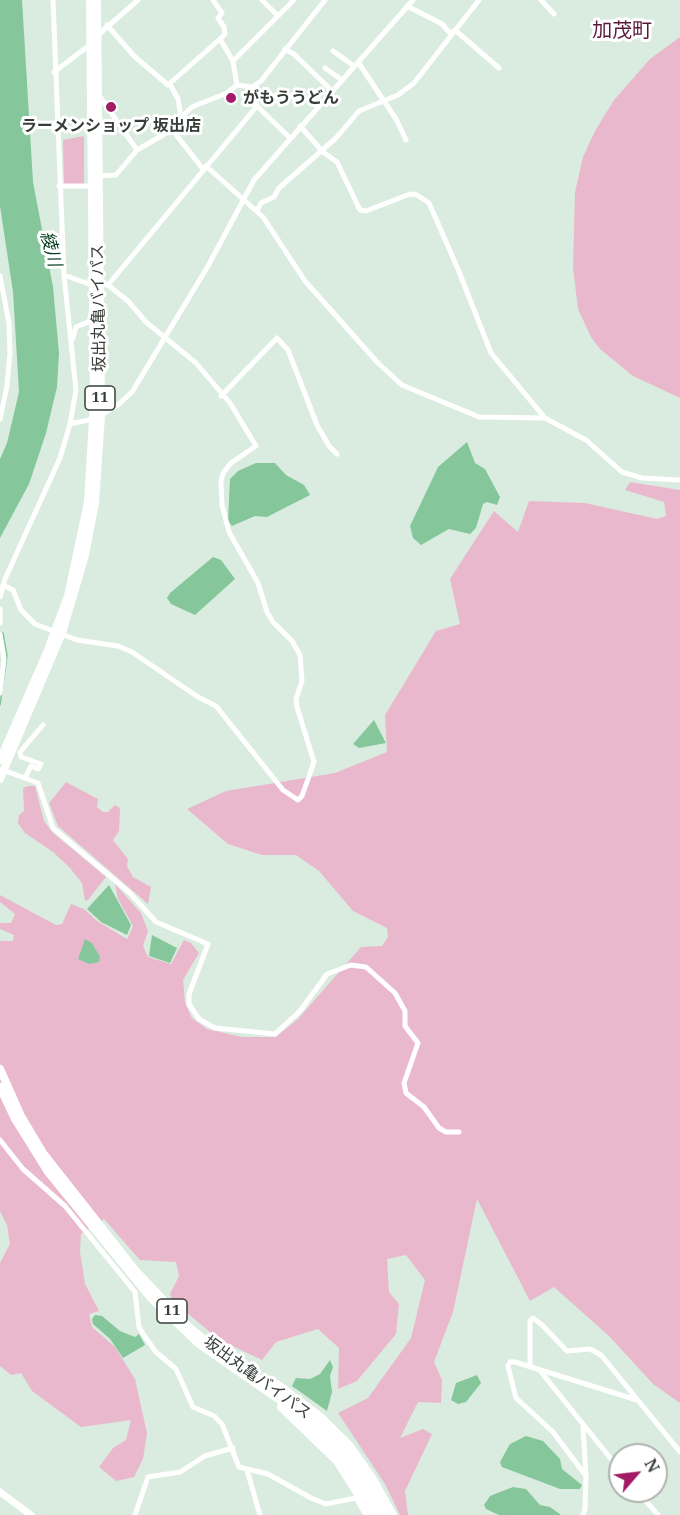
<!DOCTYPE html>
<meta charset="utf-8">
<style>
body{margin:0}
#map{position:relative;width:680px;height:1515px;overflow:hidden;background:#daecdf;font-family:"Noto Serif",serif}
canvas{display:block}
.north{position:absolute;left:608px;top:1443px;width:60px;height:60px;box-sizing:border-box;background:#fff;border:2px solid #afb2b0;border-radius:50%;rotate:62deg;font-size:16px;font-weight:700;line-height:24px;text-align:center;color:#373e39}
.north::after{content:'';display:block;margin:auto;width:21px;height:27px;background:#a21b67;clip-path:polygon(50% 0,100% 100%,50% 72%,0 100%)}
</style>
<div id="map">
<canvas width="680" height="1515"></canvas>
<div class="north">N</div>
</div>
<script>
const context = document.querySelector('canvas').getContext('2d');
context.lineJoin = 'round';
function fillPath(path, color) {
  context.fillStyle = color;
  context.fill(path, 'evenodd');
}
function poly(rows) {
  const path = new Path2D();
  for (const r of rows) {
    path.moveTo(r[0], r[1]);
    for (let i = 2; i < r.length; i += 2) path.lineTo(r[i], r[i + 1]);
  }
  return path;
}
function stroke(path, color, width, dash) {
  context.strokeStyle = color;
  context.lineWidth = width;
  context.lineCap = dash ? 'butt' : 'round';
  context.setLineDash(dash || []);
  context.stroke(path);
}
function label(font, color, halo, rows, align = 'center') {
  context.font = font + ' "Noto Serif","Noto Sans JP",serif';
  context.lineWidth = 6;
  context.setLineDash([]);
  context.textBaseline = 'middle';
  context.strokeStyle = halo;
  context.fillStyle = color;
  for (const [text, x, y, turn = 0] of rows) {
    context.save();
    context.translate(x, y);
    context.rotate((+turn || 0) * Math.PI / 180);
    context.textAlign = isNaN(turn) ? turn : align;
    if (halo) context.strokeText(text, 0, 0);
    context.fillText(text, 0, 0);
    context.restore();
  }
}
fillPath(poly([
 [680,37,680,398,633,376,600,349,591,337,578,309,573,268,575,192,583,157,595,131,614,100,650,59],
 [84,136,84,184,64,184,63,140],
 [630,482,680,490,680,1403,653,1384,610,1337,554,1287,530,1301,477,1199,453,1312,434,1362,442,1380,441,1403,418,1402,400,1438,423,1429,432,1434,405,1491,408,1515,400,1515,385,1484,338,1413,368,1398,411,1338,425,1280,406,1255,387,1259,389,1292,399,1304,396,1334,357,1381,338,1389,339,1348,318,1329,276,1342,262,1360,218,1339,173,1301,170,1294,179,1276,176,1262,140,1260,104,1219,81,1234,80,1252,85,1284,99,1311,89,1314,92,1327,115,1347,135,1379,147,1433,143,1459,134,1477,116,1481,99,1467,113,1448,126,1440,131,1420,81,1427,32,1391,21,1373,11,1375,0,1366,0,1263,10,1244,7,1225,0,1211,0,941,13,941,14,935,0,929,0,923,11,923,15,914,0,902,0,895,56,925,62,924,71,904,84,909,97,921,127,939,133,926,118,899,115,884,141,913,148,931,143,946,148,957,171,964,184,940,191,943,199,953,183,980,185,1003,192,1018,207,1029,242,1037,276,1037,298,1019,361,947,382,946,388,937,387,928,353,911,319,871,296,855,262,855,228,844,187,809,226,791,335,773,387,752,385,715,436,631,460,624,450,579,494,511,518,532,529,501,585,503,657,519,666,516,664,502,625,490],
 [66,782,98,799,97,807,103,812,108,812,115,805,120,808,119,831,113,840,128,859,127,866,133,877,151,887,148,904,58,826,49,803],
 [29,786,35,786,44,821,53,833,106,877,88,900,85,901,82,883,69,867,53,852,25,833,18,823,19,815,24,811,23,788]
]), '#eab8cc');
fillPath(poly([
 [0,0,22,0,33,182,53,287,59,353,57,387,46,433,29,484,0,538,0,459,7,443,19,392,13,292,0,206],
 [467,442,475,463,485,469,500,497,497,505,487,502,483,504,476,528,470,534,449,529,421,545,413,538,410,526,438,467],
 [256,463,275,463,286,475,304,485,310,495,267,517,255,516,232,526,228,521,230,479,238,471],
 [213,557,221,560,235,579,195,615,171,604,167,598,170,593],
 [374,720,386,743,359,748,353,744],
 [109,885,131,925,127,935,101,922,87,909],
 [152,935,177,948,170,963,149,956],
 [85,939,92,943,100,957,99,962,89,964,78,959],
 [95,1315,102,1316,120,1331,135,1337,139,1334,145,1345,123,1358,110,1339,93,1324,92,1319],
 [330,1360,333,1367,330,1376,332,1392,327,1411,292,1386,296,1378,310,1379,320,1374],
 [477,1375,481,1383,466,1402,458,1404,451,1400,456,1383],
 [526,1436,543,1441,560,1459,562,1469,582,1485,580,1489,560,1489,502,1467,500,1462,510,1444],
 [513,1487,526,1489,540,1505,550,1507,561,1515,499,1515,486,1509,484,1505,490,1496]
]), '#85c79b');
stroke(poly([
 [0,705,7,656,3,633]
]), '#85c79b', 1.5);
stroke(poly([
 [213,0,222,13,218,18,224,27,225,34,220,39,233,61,237,85],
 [262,0,278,16],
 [541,0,554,14],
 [407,6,442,24,449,32,453,32],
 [107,25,134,56,168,85,220,39],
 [455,30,499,68],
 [99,34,138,0],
 [285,49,294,54,332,91],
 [333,51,354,66],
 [233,61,294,0],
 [358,62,396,119,406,140],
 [325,68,342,80],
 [54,72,91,44],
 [170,84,178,99,181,117],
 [237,85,252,87,261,81,325,0],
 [249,87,257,106,290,138],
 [101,98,137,150],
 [300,126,323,152,337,162,360,210,366,211,410,194,417,195,429,203,458,269,491,353,545,418],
 [170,127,203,169],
 [206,166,263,217,305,281,378,363,402,385,479,417,545,418,586,440,622,472,642,478,680,480],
 [97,176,116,175,137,150,163,135,192,107,227,93,237,85],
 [59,186,92,186],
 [257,211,261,203,274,197,279,188,336,138,359,111,398,95,414,83,479,0],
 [0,276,9,323,10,353,7,386,0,419],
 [108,285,257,106],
 [73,338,76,327,93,320],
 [221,396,277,338,288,350,317,425,329,446,337,454],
 [70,424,94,419,119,404,132,392,208,266,254,180,413,0],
 [3,585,13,590,21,610,35,624,77,640,118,646,132,652,198,697,216,706,283,790,298,800,302,796,314,762,297,707,296,699,302,681,300,655,292,641,273,622,267,612,258,583,229,532,222,505,221,481,223,473,231,463,256,446,230,403,196,363,146,322,128,301,108,285,89,284,64,275],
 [0,597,5,579,60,458,70,424,76,390,64,275,53,0],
 [0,609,0,623],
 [0,635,4,659,0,693],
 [3,770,38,783,53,828,130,893,156,922,208,944,189,994,189,1004,199,1019,215,1028,275,1034,300,1011,327,974,351,965,366,967,395,993,405,1011,405,1026,418,1043,404,1083,406,1093,424,1107,439,1128,446,1132,459,1132],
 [25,778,31,766,38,769,41,764,21,757,20,752,43,725],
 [0,1140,23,1169,65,1206,135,1292,139,1327,143,1334,156,1352,176,1369,193,1407,214,1416,222,1424,239,1467,268,1474,311,1498,326,1504,356,1498,366,1515],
 [530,1367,530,1321,533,1318,542,1325,567,1351,590,1349,601,1355,680,1452],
 [541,1372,620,1470],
 [247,1470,260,1515],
 [586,1476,553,1432,516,1398,508,1366,510,1362,515,1362,637,1400],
 [637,1491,658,1515],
 [135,1515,148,1477,180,1472,205,1456,233,1448],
 [583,1515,585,1509,586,1476,583,1427]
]), '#fff', 5);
stroke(poly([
 [0,1492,31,1515]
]), '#fff', 7);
stroke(poly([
 [0,760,48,650,68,596,88,502,94,403,90,0],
 [0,779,62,633,85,555,95,503,101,415,97,0],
 [0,1069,21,1116,43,1153,135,1270,190,1328,226,1357,284,1395,327,1431,361,1471,385,1515],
 [0,1087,15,1119,48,1172,150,1297,199,1344,281,1401,325,1438,356,1476,378,1515],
 [277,1384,322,1418,350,1446,373,1479,393,1515],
 [281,1407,337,1461,371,1515]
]), '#fff', 8);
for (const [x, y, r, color] of [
 [231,98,6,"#a21b67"],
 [111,107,6,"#a21b67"]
]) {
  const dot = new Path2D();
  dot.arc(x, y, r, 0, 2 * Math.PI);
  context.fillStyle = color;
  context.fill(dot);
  stroke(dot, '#fff', 2);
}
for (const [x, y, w] of [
 [100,398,30],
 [172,1311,30]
]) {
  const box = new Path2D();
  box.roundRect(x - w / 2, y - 12, w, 24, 4.5);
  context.fillStyle = '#fff';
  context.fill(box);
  stroke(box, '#373e39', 1.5);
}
label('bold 15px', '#373e39', null, [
 ["11",100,398],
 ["11",172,1311]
]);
label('bold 16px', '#373e39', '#fff', [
 ["がもううどん",243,98],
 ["ラーメンショップ 坂出店",111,126,"center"]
], 'left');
label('16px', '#373e39', '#fff', [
 ["坂出丸亀バイパス",99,308,-91],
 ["坂出丸亀バイパス",257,1378,36]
]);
label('italic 18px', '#093f22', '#fff', [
 ["綾川",50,249,75]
]);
label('20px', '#591a3a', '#fff', [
 ["加茂町",622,31]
]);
</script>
